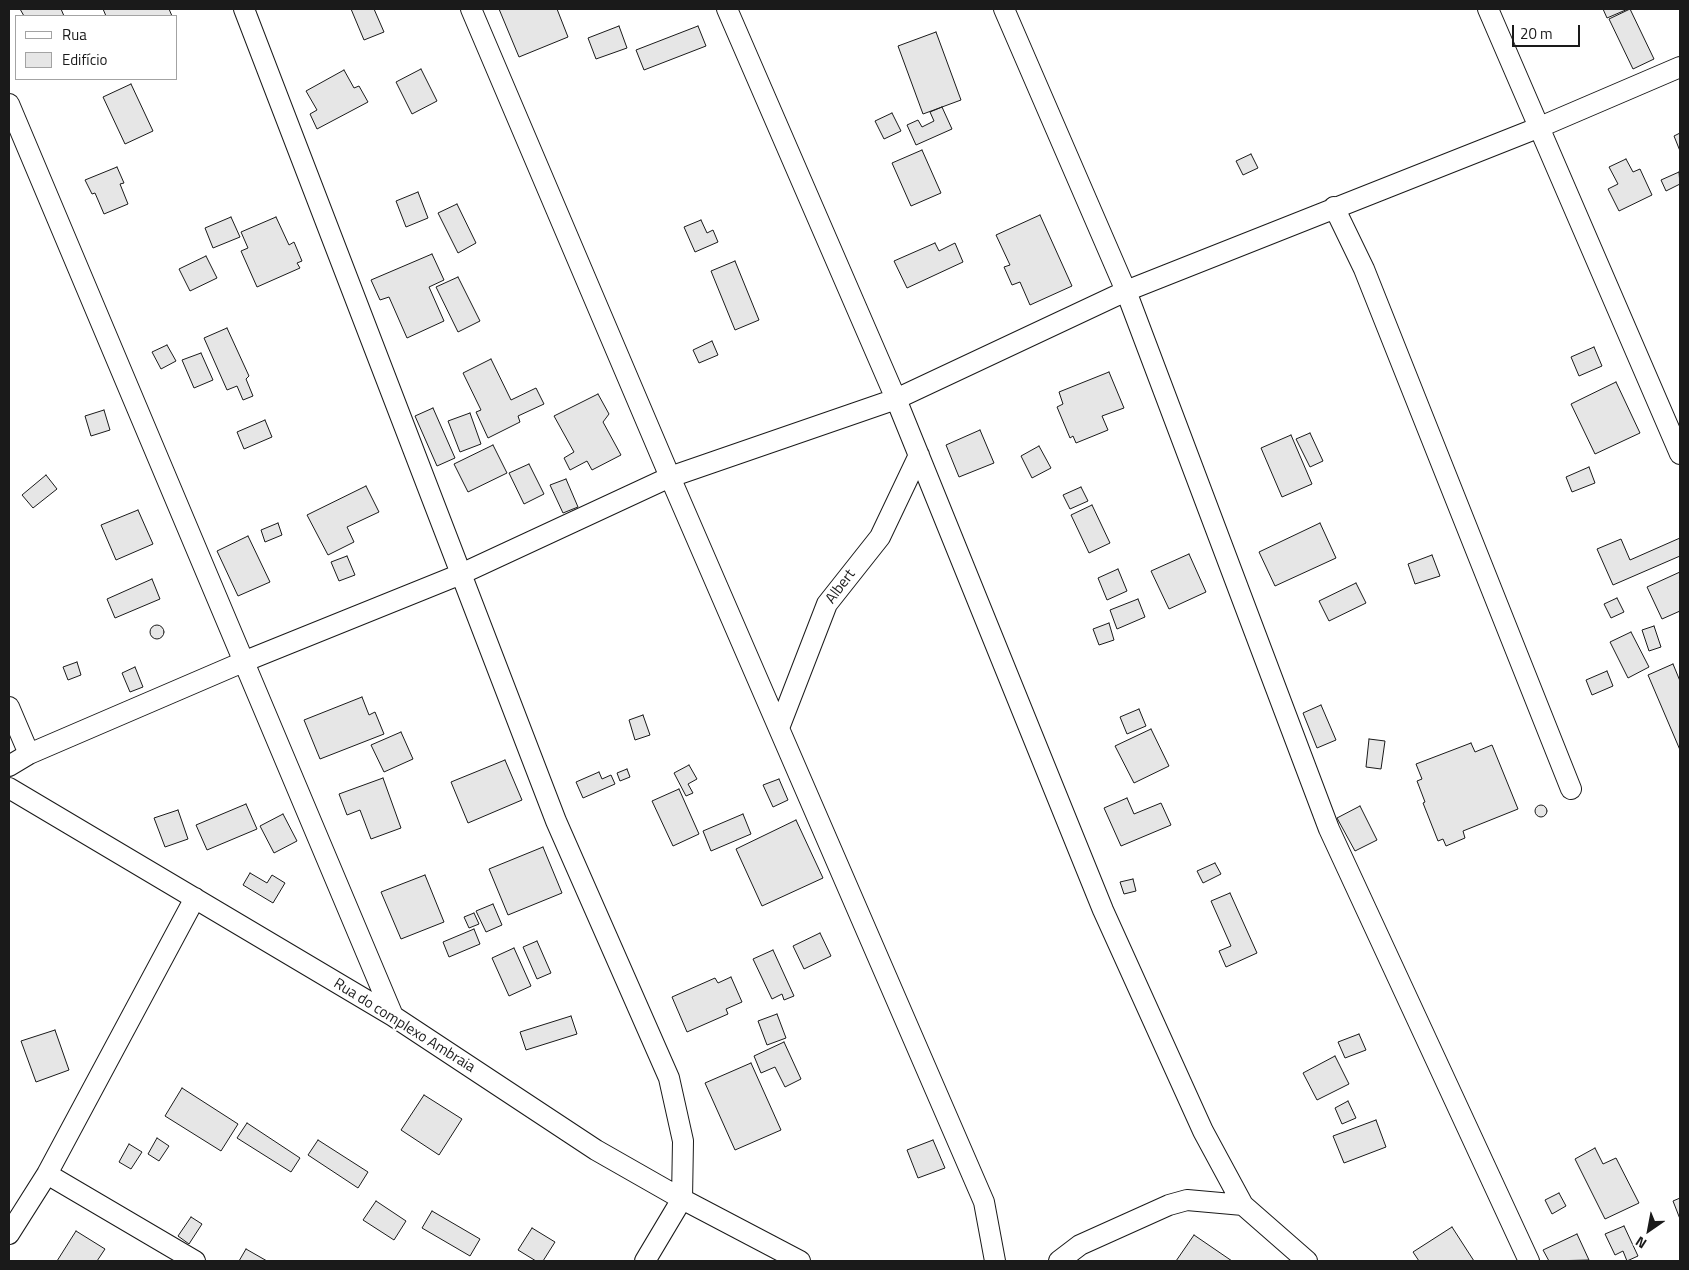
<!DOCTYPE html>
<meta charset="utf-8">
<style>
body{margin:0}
#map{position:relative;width:1689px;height:1270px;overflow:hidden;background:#fff;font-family:"Titillium Web",sans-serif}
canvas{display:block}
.frame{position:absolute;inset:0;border:10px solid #1a1a1a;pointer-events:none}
.legend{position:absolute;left:15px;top:15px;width:162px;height:65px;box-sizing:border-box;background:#fff;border:1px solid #a3a3a3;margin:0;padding:6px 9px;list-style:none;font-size:15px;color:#1a1a1a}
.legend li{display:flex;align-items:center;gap:10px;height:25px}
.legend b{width:25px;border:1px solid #a3a3a3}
.north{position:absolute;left:1624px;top:1205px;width:50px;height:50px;-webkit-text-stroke:4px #fff;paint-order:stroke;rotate:213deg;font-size:14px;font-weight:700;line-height:20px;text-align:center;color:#1a1a1a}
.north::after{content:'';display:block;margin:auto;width:18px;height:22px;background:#1a1a1a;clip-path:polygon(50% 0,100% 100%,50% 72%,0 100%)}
.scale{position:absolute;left:1512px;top:25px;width:68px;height:22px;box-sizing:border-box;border:2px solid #1a1a1a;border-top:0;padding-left:6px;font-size:15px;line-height:18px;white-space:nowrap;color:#1a1a1a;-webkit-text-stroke:4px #fff;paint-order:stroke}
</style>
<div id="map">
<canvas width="1689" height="1270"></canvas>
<div class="frame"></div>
<ul class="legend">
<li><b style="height:6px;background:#fff"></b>Rua</li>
<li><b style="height:14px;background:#e6e6e6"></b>Edifício</li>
</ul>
<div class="north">N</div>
<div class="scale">20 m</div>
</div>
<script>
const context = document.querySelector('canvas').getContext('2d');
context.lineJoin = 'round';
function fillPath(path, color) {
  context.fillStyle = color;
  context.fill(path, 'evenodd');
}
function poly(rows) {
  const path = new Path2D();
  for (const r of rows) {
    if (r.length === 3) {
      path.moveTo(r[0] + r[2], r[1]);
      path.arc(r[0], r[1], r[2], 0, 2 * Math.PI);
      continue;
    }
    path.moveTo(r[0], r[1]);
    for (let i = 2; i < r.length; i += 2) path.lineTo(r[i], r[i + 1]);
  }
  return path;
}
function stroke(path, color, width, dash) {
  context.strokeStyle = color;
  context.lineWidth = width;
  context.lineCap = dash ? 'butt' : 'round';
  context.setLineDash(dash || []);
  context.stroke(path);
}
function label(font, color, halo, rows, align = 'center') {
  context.font = font + ' "Titillium Web",sans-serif';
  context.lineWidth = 4;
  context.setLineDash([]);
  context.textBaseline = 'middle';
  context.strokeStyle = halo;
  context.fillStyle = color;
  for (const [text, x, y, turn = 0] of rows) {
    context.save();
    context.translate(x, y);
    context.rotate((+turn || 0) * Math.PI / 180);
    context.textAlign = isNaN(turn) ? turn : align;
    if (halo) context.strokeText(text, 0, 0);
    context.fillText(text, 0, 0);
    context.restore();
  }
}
const building = poly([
 [20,9,61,9,64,16,24,16,20,9],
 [103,9,169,9,172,16,106,16,103,9],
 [351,9,374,9,384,32,364,40,351,9],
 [499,9,557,9,568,37,519,57,499,9],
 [1603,9,1628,9,1607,18,1603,9],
 [1630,9,1654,59,1633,69,1609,19,1630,9],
 [619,26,627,48,596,59,588,38,619,26],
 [698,26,706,46,644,70,636,50,698,26],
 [936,32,961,100,923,114,898,46,936,32],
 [421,69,437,101,412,114,396,82,421,69],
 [344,70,354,88,359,86,368,102,317,129,310,114,317,110,306,91,344,70],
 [131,84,153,131,125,144,103,97,131,84],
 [942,107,952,129,916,145,907,125,918,120,922,127,934,121,930,112,942,107],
 [892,113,901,131,884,139,875,121,892,113],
 [1680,133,1680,151,1674,136,1680,133],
 [922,150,941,193,911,206,892,163,922,150],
 [1251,154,1258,168,1243,175,1236,161,1251,154],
 [1626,159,1633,172,1640,169,1652,195,1619,211,1608,189,1618,184,1609,167,1626,159],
 [117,167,124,183,120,184,128,204,104,214,95,193,92,194,85,180,117,167],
 [1679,172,1680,184,1666,191,1661,180,1679,172],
 [418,192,428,218,406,227,396,201,418,192],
 [457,204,476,243,458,253,438,213,457,204],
 [1040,215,1072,286,1030,305,1020,282,1012,285,1004,267,1010,265,996,235,1040,215],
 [231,217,240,237,213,248,205,228,231,217],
 [276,217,289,245,294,242,302,261,297,263,300,268,257,287,241,251,248,248,241,232,276,217],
 [701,220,707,233,713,230,718,242,695,252,684,227,701,220],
 [935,243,939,251,955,243,963,262,907,288,894,261,935,243],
 [432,254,444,280,429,287,444,321,407,338,389,297,380,300,371,280,432,254],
 [206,256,217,278,190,291,179,269,206,256],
 [735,261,759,320,735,330,711,271,735,261],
 [458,277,480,321,458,332,436,287,458,277],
 [227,328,249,376,246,379,253,396,243,400,237,386,227,390,204,338,227,328],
 [712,341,718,355,699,363,693,350,712,341],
 [167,345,176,361,161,369,152,352,167,345],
 [1594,347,1602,366,1579,376,1571,357,1594,347],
 [201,353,213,380,194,388,182,360,201,353],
 [491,359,511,400,536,388,544,404,518,416,520,422,488,438,476,412,481,410,463,373,491,359],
 [1109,372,1124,408,1102,416,1108,430,1076,443,1073,436,1070,438,1057,407,1063,404,1059,392,1109,372],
 [1616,382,1640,433,1595,454,1571,404,1616,382],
 [598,394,609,414,603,422,621,455,592,470,587,461,570,470,564,458,574,452,554,416,598,394],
 [433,408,455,458,437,466,415,416,433,408],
 [104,410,110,430,91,436,85,416,104,410],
 [470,413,481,444,460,452,448,421,470,413],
 [265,420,272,437,244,449,237,432,265,420],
 [980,430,994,463,959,477,946,445,980,430],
 [1310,433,1323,461,1310,467,1296,439,1310,433],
 [1291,435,1312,484,1282,497,1261,448,1291,435],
 [493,445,507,473,468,492,454,464,493,445],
 [1039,446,1051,468,1032,478,1021,456,1039,446],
 [529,464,544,494,524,504,509,473,529,464],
 [1589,467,1595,483,1572,492,1566,477,1589,467],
 [46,475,57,489,33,508,22,495,46,475],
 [566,479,578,507,563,513,550,485,566,479],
 [366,486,379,512,347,527,354,542,328,555,307,515,366,486],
 [1081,487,1088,501,1070,509,1063,495,1081,487],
 [1092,505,1110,543,1089,553,1071,515,1092,505],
 [138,510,153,544,116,560,101,525,138,510],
 [278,523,282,535,265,542,261,530,278,523],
 [1320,523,1336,558,1275,586,1259,552,1320,523],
 [248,536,270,582,238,596,217,551,248,536],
 [1680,538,1680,556,1613,585,1597,549,1621,539,1630,560,1680,538],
 [1189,554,1206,592,1169,609,1151,571,1189,554],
 [1432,555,1440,576,1415,584,1408,564,1432,555],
 [347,556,355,575,339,581,331,562,347,556],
 [1118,569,1127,591,1107,600,1098,578,1118,569],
 [1680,572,1680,611,1662,619,1647,587,1680,572],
 [152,579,160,599,115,618,107,599,152,579],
 [1356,583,1366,603,1329,621,1319,601,1356,583],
 [1617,598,1624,612,1611,618,1604,604,1617,598],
 [1138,599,1145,617,1117,629,1110,610,1138,599],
 [1109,623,1114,640,1099,645,1093,629,1109,623],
 [157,632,7],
 [1654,626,1661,647,1649,651,1642,630,1654,626],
 [1631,632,1649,667,1628,678,1610,642,1631,632],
 [77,662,81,675,68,680,63,667,77,662],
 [1673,664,1680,681,1680,750,1648,675,1673,664],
 [135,667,143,687,130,692,122,673,135,667],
 [1607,671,1613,686,1592,695,1586,680,1607,671],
 [362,697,369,715,375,712,384,734,320,759,304,720,362,697],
 [1321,705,1336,740,1317,748,1303,713,1321,705],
 [1139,709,1146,726,1127,734,1120,717,1139,709],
 [643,715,650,735,635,740,629,720,643,715],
 [1151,729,1169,766,1134,783,1115,746,1151,729],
 [401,732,413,759,384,772,371,745,401,732],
 [1369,739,1385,741,1381,769,1366,767,1369,739],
 [1471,743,1475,752,1492,745,1518,809,1463,831,1465,838,1446,846,1443,839,1438,841,1423,803,1425,802,1417,781,1422,779,1416,764,1471,743],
 [505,760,522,800,468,823,451,782,505,760],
 [689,765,697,779,688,784,693,793,686,796,674,773,689,765],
 [627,769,630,777,620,781,617,773,627,769],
 [599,772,602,779,611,775,615,784,583,798,576,782,599,772],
 [383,778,401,828,371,839,360,810,347,815,339,794,383,778],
 [779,779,788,800,773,807,763,785,779,779],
 [679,789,699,834,673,846,652,801,679,789],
 [1127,798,1134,814,1161,803,1171,825,1121,846,1104,808,1127,798],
 [246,804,257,829,207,850,196,825,246,804],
 [1541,811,6],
 [1360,806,1377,840,1355,851,1337,818,1360,806],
 [178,810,188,839,165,847,154,818,178,810],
 [283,814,297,841,274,853,260,826,283,814],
 [743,814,751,834,711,851,703,831,743,814],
 [796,820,823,878,762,906,736,849,796,820],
 [543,847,562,893,508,915,489,869,543,847],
 [1215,863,1221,874,1203,883,1197,871,1215,863],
 [250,873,267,883,272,875,285,883,273,903,243,885,250,873],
 [425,875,444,922,401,939,381,892,425,875],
 [1133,879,1136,891,1124,894,1120,882,1133,879],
 [1230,893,1257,953,1226,967,1219,951,1231,946,1211,901,1230,893],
 [493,904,502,925,486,932,476,911,493,904],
 [474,913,479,924,469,928,464,917,474,913],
 [474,929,480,944,449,957,443,942,474,929],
 [820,933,831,956,804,969,793,946,820,933],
 [537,941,551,973,537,979,523,947,537,941],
 [514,948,531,986,509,996,492,958,514,948],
 [773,950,794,996,784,1000,782,994,772,999,753,959,773,950],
 [731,977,742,1002,726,1009,728,1014,687,1032,672,997,715,978,718,983,731,977],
 [777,1014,786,1038,767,1045,758,1021,777,1014],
 [571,1016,577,1034,526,1050,520,1032,571,1016],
 [55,1030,69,1070,36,1082,21,1041,55,1030],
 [1359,1034,1366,1050,1345,1058,1338,1042,1359,1034],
 [784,1042,801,1079,785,1087,775,1067,761,1073,754,1056,784,1042],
 [1335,1056,1349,1084,1317,1100,1303,1073,1335,1056],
 [751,1063,781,1130,735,1150,705,1083,751,1063],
 [182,1088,238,1124,221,1151,165,1116,182,1088],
 [424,1095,462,1119,439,1155,401,1130,424,1095],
 [1348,1101,1356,1118,1342,1124,1335,1108,1348,1101],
 [1376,1120,1386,1147,1344,1163,1333,1136,1376,1120],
 [247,1123,300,1158,291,1172,237,1138,247,1123],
 [157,1138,169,1146,159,1161,148,1154,157,1138],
 [318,1140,368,1172,358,1188,308,1155,318,1140],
 [933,1140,945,1168,918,1178,907,1150,933,1140],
 [129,1144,142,1152,131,1169,119,1162,129,1144],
 [1595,1148,1603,1164,1616,1158,1639,1203,1605,1219,1575,1159,1595,1148],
 [1559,1193,1566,1206,1552,1214,1545,1200,1559,1193],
 [1680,1198,1680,1219,1673,1201,1680,1198],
 [376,1201,406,1221,394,1240,363,1220,376,1201],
 [432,1211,480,1239,470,1256,422,1228,432,1211],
 [191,1217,202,1224,189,1244,178,1236,191,1217],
 [1624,1226,1638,1256,1627,1261,1623,1251,1615,1255,1605,1234,1624,1226],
 [1452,1227,1474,1261,1419,1261,1413,1252,1452,1227],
 [532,1228,555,1242,543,1261,536,1261,518,1250,532,1228],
 [76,1231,105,1249,97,1261,57,1261,76,1231],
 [1577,1234,1589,1260,1549,1261,1543,1250,1577,1234],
 [1194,1235,1232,1261,1176,1261,1194,1235],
 [246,1249,267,1261,239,1261,246,1249]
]);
fillPath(building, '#e6e6e6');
stroke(building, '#1a1a1a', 1);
const minor = poly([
 [244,9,556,821,669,1078,683,1141,682,1199,645,1261],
 [471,9,670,477,984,1202,995,1261],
 [727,9,896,399,1103,910,1203,1131,1243,1205,1307,1261],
 [1004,9,1126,291,1329,829,1529,1261],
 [1488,9,1680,454],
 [9,104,393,1016],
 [1334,207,1364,269,1571,789],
 [9,707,29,754],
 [779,728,827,604,880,537,919,455],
 [9,766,29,754,243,662,461,574,670,477,896,399,1126,291,1540,127,1680,67],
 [9,788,393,1016,596,1150,682,1199,800,1261],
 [47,1174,195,1261],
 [9,1234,47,1174,195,898],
 [1059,1261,1080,1245,1169,1205,1187,1200,1243,1205]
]);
stroke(minor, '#1a1a1a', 22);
stroke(minor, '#fff', 20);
label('15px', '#1a1a1a', '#fff', [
 ["Albert",841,587,-53],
 ["Rua do complexo Ambraia",404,1026,32]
]);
</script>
